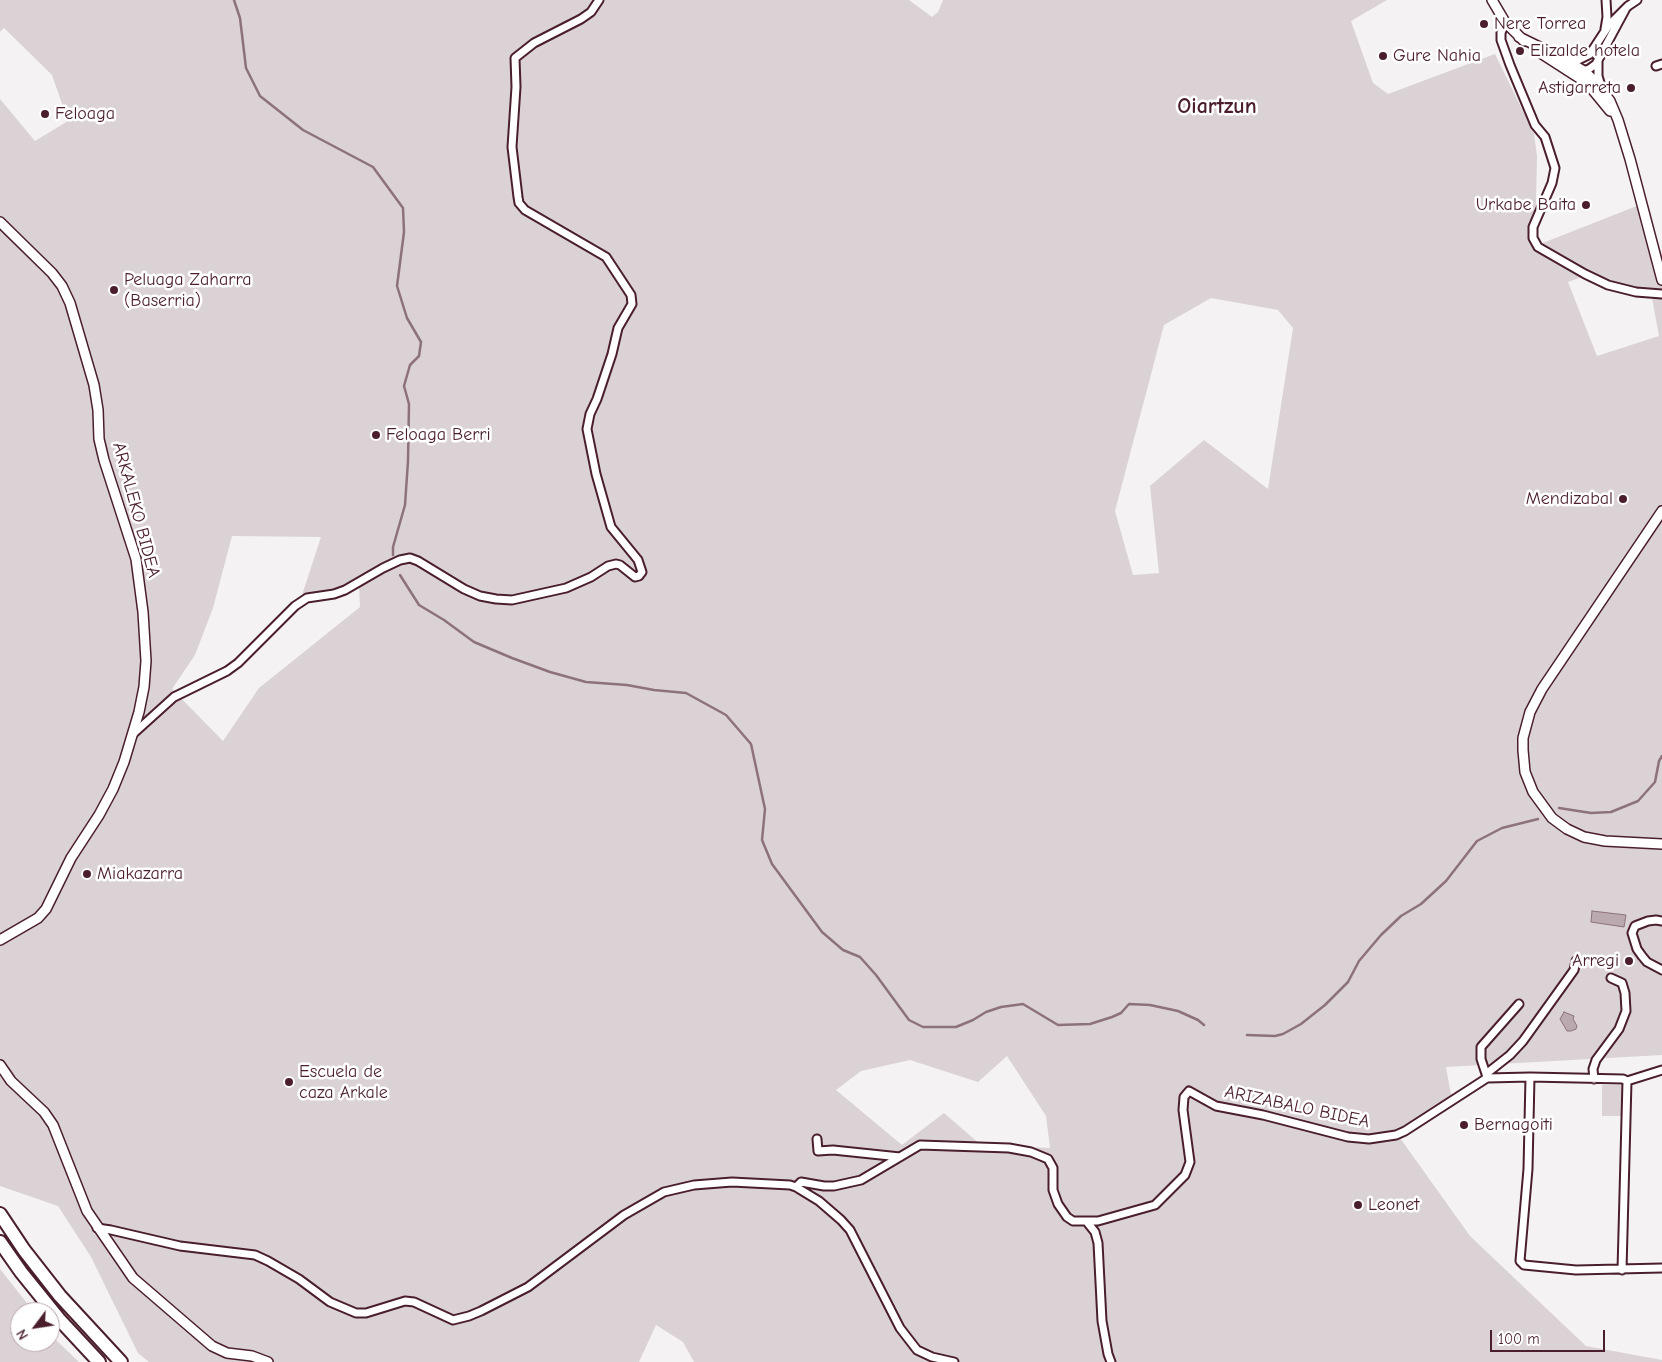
<!DOCTYPE html>
<style>
body{margin:0}
#map{position:relative;width:1662px;height:1362px;overflow:hidden;background:#f4f2f2;font-family:"Comic Neue",sans-serif}
canvas{display:block}
.north{position:absolute;left:10px;top:1302px;width:50px;height:50px;box-sizing:border-box;background:#fff;border:1px solid #b7a5aa;border-radius:50%;rotate:239deg;font-size:14px;font-weight:700;line-height:20px;text-align:center;color:#4a1f2b}
.north::after{content:'';display:block;margin:auto;width:18px;height:22px;background:#4a1f2b;clip-path:polygon(50% 0,100% 100%,50% 72%,0 100%)}
.scale{position:absolute;left:1490px;top:1330px;width:115px;height:22px;box-sizing:border-box;border:2px solid #4a1f2b;border-top:0;padding-left:6px;font-size:15px;line-height:18px;white-space:nowrap;color:#4a1f2b;-webkit-text-stroke:4px #fff;paint-order:stroke}
</style>
<div id="map">
<canvas width="1662" height="1362"></canvas>
<div class="north">N</div>
<div class="scale">100 m</div>
</div>
<script>
const context = document.querySelector('canvas').getContext('2d');
context.lineJoin = 'round';
function fillPath(path, color) {
  context.fillStyle = color;
  context.fill(path, 'evenodd');
}
function poly(rows) {
  const path = new Path2D();
  for (const r of rows) {
    path.moveTo(r[0], r[1]);
    for (let i = 2; i < r.length; i += 2) path.lineTo(r[i], r[i + 1]);
  }
  return path;
}
function stroke(path, color, width, dash) {
  context.strokeStyle = color;
  context.lineWidth = width;
  context.lineCap = dash ? 'butt' : 'round';
  context.setLineDash(dash || []);
  context.stroke(path);
}
function label(font, color, halo, rows, align = 'center') {
  context.font = font + ' "Comic Neue",sans-serif';
  context.lineWidth = 5;
  context.setLineDash([]);
  context.textBaseline = 'middle';
  context.strokeStyle = halo;
  context.fillStyle = color;
  for (const [text, x, y, turn = 0] of rows) {
    context.save();
    context.translate(x, y);
    context.rotate((+turn || 0) * Math.PI / 180);
    context.textAlign = isNaN(turn) ? turn : align;
    if (halo) context.strokeText(text, 0, 0);
    context.fillText(text, 0, 0);
    context.restore();
  }
}
fillPath(poly([
 [0,0,909,0,932,17,938,12,943,0,1387,0,1351,21,1373,83,1388,94,1495,54,1534,134,1537,156,1535,246,1642,204,1662,280,1662,1055,1446,1067,1453,1106,1400,1138,1470,1236,1586,1346,1662,1360,1662,1362,694,1362,683,1342,656,1325,639,1362,149,1362,138,1353,91,1257,58,1206,0,1186,0,99,35,141,68,121,52,75,4,28,0,32],
 [1582,277,1652,298,1659,336,1597,356,1568,282],
 [1211,298,1278,310,1293,328,1268,489,1204,440,1150,486,1159,573,1133,575,1115,511,1164,325],
 [232,536,321,537,300,601,359,585,360,607,259,688,223,741,172,689,195,655,213,608],
 [1007,1056,1046,1116,1050,1148,981,1145,944,1113,902,1145,836,1090,861,1071,910,1060,978,1082],
 [1602,1085,1623,1085,1622,1116,1602,1116],
 [0,1269,34,1312,20,1312,20,1342,50,1342,50,1333,57,1341,79,1362,0,1362]
]), '#dbd2d5');
const water = poly([
 [1592,911,1626,915,1624,927,1591,922,1592,911],
 [1564,1012,1574,1016,1573,1019,1577,1026,1576,1029,1571,1031,1567,1031,1560,1019,1564,1012]
]);
fillPath(water, '#baa9ae');
stroke(water, '#8d727a', 1);
stroke(poly([
 [234,0,240,18,246,68,260,96,303,130,373,167,403,208,404,232,397,286,407,318,421,342,419,356,410,365,404,386,409,404,408,461,405,505,393,547,393,555],
 [400,575,419,605,444,620,474,642,512,658,550,672,586,682,627,685,654,690,686,693,726,715,751,744,765,809,762,840,772,864,822,932,843,950,860,957,876,975,909,1020,923,1027,956,1027,973,1020,986,1012,1001,1007,1023,1004,1058,1025,1090,1024,1112,1017,1121,1013,1129,1004,1150,1005,1178,1011,1198,1020,1204,1025],
 [1559,808,1591,813,1611,812,1638,801,1655,782,1659,761,1662,756],
 [1247,1035,1275,1036,1283,1034,1301,1024,1325,1005,1348,982,1359,961,1381,935,1401,916,1421,904,1446,881,1477,841,1502,828,1538,819]
]), '#8d727a', 2.5);
const street = poly([
 [1505,22,1501,33,1501,40,1510,65,1535,125,1545,137,1555,168,1552,183,1533,227,1533,238,1538,247,1585,274,1608,285,1636,292,1662,294],
 [1605,29,1607,17,1606,0],
 [1567,60,1578,60,1590,54,1609,25,1628,6,1637,0],
 [1598,60,1598,76,1601,86],
 [1656,66,1662,64],
 [1580,72,1589,69,1596,64,1625,10],
 [133,734,174,697,227,671,238,663,295,606,307,598,334,594,345,590,383,568,400,560,410,558,418,561,464,589,480,596,496,599,512,600,566,588,591,577,608,566,616,564,620,565,635,577,639,576,642,572,638,560,611,527,596,474,587,429,590,414,597,399,612,354,618,328,632,304,631,295,606,257,525,210,519,203,518,197,512,147,516,87,515,58,534,43,581,19,591,12,599,0],
 [1662,921,1656,920,1648,921,1635,926,1632,933,1637,949,1642,956,1647,962,1662,970],
 [1486,1074,1481,1059,1481,1047,1519,1004],
 [1530,1077,1528,1169,1520,1261,1524,1265,1576,1270,1662,1268],
 [1487,1078,1486,1074,1510,1055,1523,1041,1574,970,1576,961],
 [1594,1079,1593,1069,1596,1060,1619,1029,1626,1011,1625,993,1622,983,1611,978],
 [817,1139,818,1151,833,1150,900,1157],
 [796,1187,801,1182,824,1186,834,1186,861,1180,920,1145,1009,1148,1031,1152,1048,1159,1053,1168,1053,1190,1058,1204,1067,1217,1073,1221,1098,1221,1155,1205,1185,1175,1190,1162,1183,1110,1184,1097,1189,1091,1216,1106,1263,1115,1348,1137,1369,1139,1396,1135,1405,1131,1487,1078,1530,1077,1623,1079,1627,1081,1662,1070],
 [1087,1222,1095,1232,1098,1243,1102,1321,1108,1354,1111,1362],
 [97,1228,111,1230,180,1246,255,1255,268,1261,299,1279,330,1302,356,1313,366,1313,405,1301,414,1302,453,1320,469,1316,481,1311,528,1287,624,1215,664,1192,694,1185,732,1182,790,1185,796,1187,819,1201,841,1220,850,1230,900,1328,917,1350,932,1357,954,1362],
 [1622,1270,1627,1081]
]);
const secondary = poly([
 [1492,0,1505,22,1524,41],
 [1519,37,1564,59,1584,71,1596,82,1610,101,1618,120,1630,159,1662,280],
 [1542,54,1587,83,1610,111],
 [0,222,52,273,62,286,70,303,94,385,98,410,99,439,104,460,136,559,143,612,146,661,144,687,139,712,124,762,113,789,99,815,71,858,46,909,38,918,0,940],
 [1662,511,1542,689,1530,712,1523,738,1523,750,1525,772,1533,792,1552,818,1567,829,1584,837,1605,841,1662,844],
 [0,1065,11,1081,44,1112,53,1125,87,1211,133,1278,212,1346,227,1353,252,1356,268,1362]
]);
const highway = poly([
 [0,1214,24,1250,60,1296,121,1362],
 [0,1242,21,1272,59,1319,99,1362]
]);
stroke(street, '#4a1f2b', 11);
stroke(secondary, '#4a1f2b', 12);
stroke(highway, '#4a1f2b', 16);
stroke(street, '#fff', 7);
stroke(secondary, '#fff', 9);
stroke(highway, '#fff', 12);
for (const [x, y, r, color] of [
 [1484,24,5,"#4a1f2b"],
 [1520,51,5,"#4a1f2b"],
 [1383,56,5,"#4a1f2b"],
 [1631,88,5,"#4a1f2b"],
 [45,114,5,"#4a1f2b"],
 [1586,205,5,"#4a1f2b"],
 [114,290,5,"#4a1f2b"],
 [376,435,5,"#4a1f2b"],
 [1623,499,5,"#4a1f2b"],
 [87,874,5,"#4a1f2b"],
 [1629,961,5,"#4a1f2b"],
 [289,1082,5,"#4a1f2b"],
 [1464,1125,5,"#4a1f2b"],
 [1358,1205,5,"#4a1f2b"]
]) {
  const dot = new Path2D();
  dot.arc(x, y, r, 0, 2 * Math.PI);
  context.fillStyle = color;
  context.fill(dot);
  stroke(dot, '#fff', 2);
}
label('18px', '#4a1f2b', '#fff', [
 ["Nere Torrea",1494,24],
 ["Elizalde hotela",1530,51],
 ["Gure Nahia",1393,56],
 ["Astigarreta",1621,88,"right"],
 ["Feloaga",55,114],
 ["Urkabe Baita",1576,205,"right"],
 ["Peluaga Zaharra",124,280],
 ["(Baserria)",124,301],
 ["Feloaga Berri",386,435],
 ["Mendizabal",1613,499,"right"],
 ["Miakazarra",97,874],
 ["Arregi",1619,961,"right"],
 ["Escuela de",299,1072],
 ["caza Arkale",299,1093],
 ["Bernagoiti",1474,1125],
 ["Leonet",1368,1205]
], 'left');
label('18px', '#4a1f2b', '#fff', [
 ["ARKALEKO BIDEA",136,510,75],
 ["ARIZABALO BIDEA",1297,1107,12]
]);
label('bold 22px', '#4a1f2b', '#fff', [
 ["Oiartzun",1217,107]
]);
</script>
